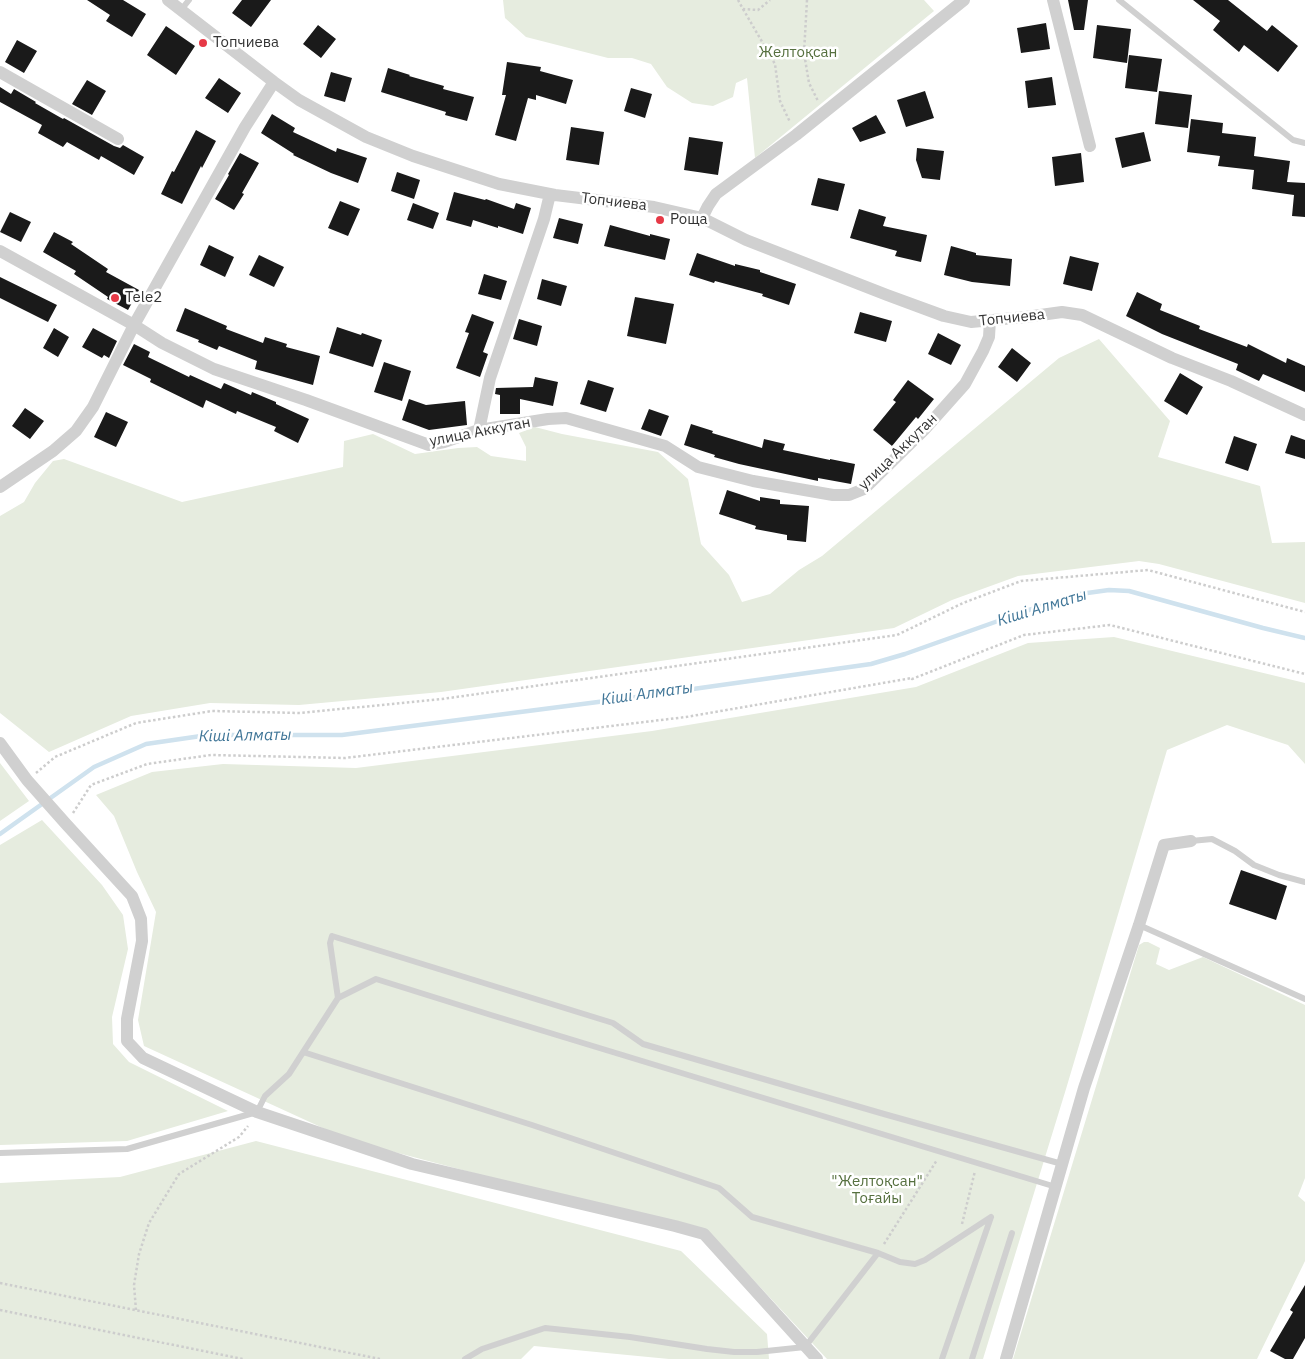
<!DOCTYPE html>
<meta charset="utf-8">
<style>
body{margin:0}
canvas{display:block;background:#fff}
</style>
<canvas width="1305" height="1359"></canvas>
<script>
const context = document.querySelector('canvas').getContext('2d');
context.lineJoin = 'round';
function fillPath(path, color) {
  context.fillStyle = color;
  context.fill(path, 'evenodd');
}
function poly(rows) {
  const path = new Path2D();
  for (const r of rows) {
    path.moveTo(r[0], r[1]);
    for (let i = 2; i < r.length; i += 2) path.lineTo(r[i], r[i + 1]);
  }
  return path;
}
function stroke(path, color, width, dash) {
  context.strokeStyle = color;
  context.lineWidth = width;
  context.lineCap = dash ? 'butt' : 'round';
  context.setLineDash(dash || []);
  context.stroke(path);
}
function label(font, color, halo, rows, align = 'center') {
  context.font = font + ' "IBM Plex Sans",sans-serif';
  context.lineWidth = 5;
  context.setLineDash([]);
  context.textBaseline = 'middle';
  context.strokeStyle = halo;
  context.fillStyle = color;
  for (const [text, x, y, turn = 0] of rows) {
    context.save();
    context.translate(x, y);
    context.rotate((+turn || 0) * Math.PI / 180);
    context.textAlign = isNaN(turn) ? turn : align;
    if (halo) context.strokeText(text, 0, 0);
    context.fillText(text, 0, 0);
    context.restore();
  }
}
fillPath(poly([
 [503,0,924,0,934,11,755,158,747,78,736,83,733,97,713,106,692,103,667,87,651,64,632,58,608,58,526,37,505,18],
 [1099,339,1170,421,1158,457,1260,486,1272,543,1305,542,1305,603,1159,564,1139,561,1018,576,952,600,894,628,441,692,299,705,210,703,131,716,49,752,0,713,0,516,24,502,35,483,53,461,64,459,182,502,343,467,344,441,373,434,415,454,458,448,477,447,491,456,526,461,526,447,519,433,535,427,562,434,658,452,688,479,701,544,729,575,742,602,770,594,799,570,822,556,1059,358],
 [1114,637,1305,683,1305,764,1288,745,1227,725,1167,750,1066,1089,983,1359,827,1359,708,1231,557,1195,349,1140,144,1046,138,1020,156,912,137,872,114,816,96,795,152,772,223,764,356,768,652,731,916,687,1028,643],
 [0,763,29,801,0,821],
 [42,820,102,885,123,915,128,949,112,1017,113,1044,129,1062,228,1111,127,1141,0,1145,0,845],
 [1144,942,1148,942,1160,948,1156,964,1169,970,1203,957,1305,1005,1305,1178,1298,1196,1305,1202,1305,1261,1257,1359,1013,1359,1139,945],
 [256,1141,681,1251,767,1334,769,1359,669,1359,534,1346,521,1359,0,1359,0,1183,120,1177]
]), '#e6ecdf');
stroke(poly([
 [0,834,94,767,146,744,208,735,342,735,629,698,871,664,905,654,1029,610,1080,594,1109,590,1129,591,1263,628,1305,638]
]), '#cfe2ee', 4.5);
fillPath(poly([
 [87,0,123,0,146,14,132,37,106,21,110,15],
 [242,0,271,0,251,27,232,13],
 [1068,0,1088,0,1084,30,1074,30],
 [1193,0,1228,0,1267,31,1272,25,1298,46,1278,72,1244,45,1239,52,1213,30,1220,21],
 [1046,23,1050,49,1021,53,1017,28],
 [318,25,336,39,321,58,303,44],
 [1097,25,1131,29,1127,63,1093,58],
 [166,26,195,46,176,75,147,55],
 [17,40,37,51,24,73,5,62],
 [1129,55,1162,59,1157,92,1125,88],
 [507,62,541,67,540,71,573,80,566,104,536,95,536,100,528,98,516,141,495,135,506,95,502,95],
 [388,68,410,75,409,76,444,86,443,89,474,97,467,121,445,115,446,112,381,92],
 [331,72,352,78,345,102,324,96],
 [1052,77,1056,105,1028,108,1025,81],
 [219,78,241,93,228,113,205,98],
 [87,80,106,91,92,115,72,104],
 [0,87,11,94,14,89,36,102,35,103,63,119,64,118,114,146,120,148,123,145,144,157,134,175,101,156,99,160,67,142,63,147,38,133,42,125,0,102],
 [631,88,652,94,645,118,624,111],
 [925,91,934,118,906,127,897,100],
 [1159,91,1192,95,1188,128,1155,124],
 [272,114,295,128,293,132,336,152,337,148,367,158,358,183,331,173,293,155,294,154,261,133],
 [876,115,886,133,860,142,852,128],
 [1191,119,1223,123,1222,133,1256,137,1254,156,1290,161,1287,182,1305,183,1305,217,1292,216,1294,195,1252,189,1254,170,1218,166,1220,156,1187,152],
 [571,127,604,132,599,165,566,160],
 [196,130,216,141,202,168,201,166,182,204,161,194,172,171,174,172],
 [1144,132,1151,161,1122,168,1115,138],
 [689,137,723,142,718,175,684,170],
 [917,148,944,151,940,180,922,178,916,160],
 [240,153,259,163,242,193,244,194,234,210,215,199,229,175,228,174],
 [1081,153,1084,182,1055,186,1052,157],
 [397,172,420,180,414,199,391,191],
 [818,178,845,184,838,211,811,205],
 [454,192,485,200,486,199,514,209,516,203,531,208,523,234,498,226,498,228,473,220,471,227,446,220],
 [340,201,360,209,348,236,328,228],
 [413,203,439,213,433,229,407,220],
 [859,209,886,217,883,226,927,235,921,262,895,256,897,251,850,238],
 [10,212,31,222,21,242,0,232],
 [559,218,583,224,578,244,553,238],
 [610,225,650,236,650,234,670,239,665,260,604,246],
 [54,232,73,242,71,244,108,269,106,272,139,290,128,310,107,299,108,297,74,274,76,271,43,252],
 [209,245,234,257,225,277,200,265],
 [951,246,976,253,976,255,1012,259,1010,286,972,282,944,275],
 [697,253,735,266,735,264,760,270,760,272,796,284,789,305,762,296,763,294,715,281,714,283,689,275],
 [259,255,284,267,274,287,249,275],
 [1070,256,1099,263,1092,291,1063,284],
 [484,274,507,281,501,300,478,294],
 [0,277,57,305,48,322,0,298],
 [542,279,567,286,561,306,537,299],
 [1137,292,1162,304,1160,310,1200,326,1199,329,1247,347,1248,344,1286,363,1287,358,1305,366,1305,392,1263,374,1259,381,1236,370,1238,364,1162,334,1126,316],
 [635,297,674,304,666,344,627,336],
 [185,308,227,326,226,329,263,343,265,337,287,344,286,347,320,356,313,385,255,369,257,361,219,346,217,350,198,342,199,340,176,331],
 [860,312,892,321,886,342,854,333],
 [472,314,494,322,483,352,488,354,480,377,456,368,469,333,465,332],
 [519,319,542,326,537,346,513,339],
 [337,327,361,335,362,333,382,340,373,367,329,353],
 [54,328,69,337,58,357,43,348],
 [93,328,117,341,109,358,104,355,102,358,82,347],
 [938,333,961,345,951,365,928,354],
 [134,344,150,352,148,357,189,377,190,375,221,389,224,383,251,395,252,392,276,402,276,404,309,419,298,443,274,431,276,427,237,411,236,414,206,400,203,408,150,382,151,379,123,365],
 [1012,348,1031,363,1017,382,998,367],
 [384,362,411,371,402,401,374,392],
 [1180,373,1203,387,1187,415,1164,401],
 [535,377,558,382,553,406,520,399,520,414,500,414,500,395,495,394,496,388,533,387],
 [588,380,614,388,606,412,580,404],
 [908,380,934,399,918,419,916,417,892,446,873,430,896,402,893,400],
 [409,399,426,405,465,401,467,425,429,430,402,420],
 [25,408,44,421,30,439,12,426],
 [649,409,669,416,661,436,641,429],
 [106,412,128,422,116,447,94,437],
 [691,424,713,431,712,433,762,448,764,439,785,444,783,450,830,460,830,459,855,464,851,484,818,478,818,481,739,464,714,457,715,455,684,445],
 [1291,435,1305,440,1305,459,1285,453],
 [1234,436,1257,444,1248,471,1225,463],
 [727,490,760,501,760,497,780,500,780,504,809,506,806,542,787,540,787,535,755,529,756,526,719,514],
 [1241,870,1287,886,1276,920,1229,904],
 [1305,1285,1305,1338,1293,1359,1285,1359,1270,1351,1293,1312,1290,1310]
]), '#1a1a1a');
stroke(poly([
 [738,0,743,9,758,10,770,0],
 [807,0,804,53,809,83,818,101],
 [743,9,775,64,780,101,790,122],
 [36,773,55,757,136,723,212,711,300,713,442,699,897,635,963,603,1021,581,1148,570,1305,612],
 [73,813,91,785,147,764,211,755,345,758,686,717,912,678,912,679,1024,635,1110,625,1305,674],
 [962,1224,975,1171],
 [884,1244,937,1160],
 [0,1283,380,1359],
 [0,1310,243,1359],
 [136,1310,134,1285,139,1254,149,1223,179,1174,239,1137,248,1126]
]), '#cdcdcd', 2.5, [2.5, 2.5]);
stroke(poly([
 [1119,0,1293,140,1305,143],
 [181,10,189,0],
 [1191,841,1212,839,1235,851,1254,865,1279,875,1305,882],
 [1139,925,1305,999],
 [338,998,330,943,332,936,613,1023,643,1044,884,1114,1062,1164],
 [303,1052,532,1125,719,1188,752,1217,878,1253,900,1262,915,1264,925,1260,991,1217],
 [0,1153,127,1149,257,1112,265,1096,289,1074,338,998,376,979,491,1015,1056,1187],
 [465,1359,482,1349,545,1328,630,1337,707,1349,734,1352,757,1352,805,1347,878,1253],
 [942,1359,991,1217],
 [972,1359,1012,1233]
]), '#d0d0d0', 6);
stroke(poly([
 [168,0,274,82,299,100,366,137,413,156,499,184,555,195,654,207,702,218,746,240,887,295,944,316,971,322,1026,317,1062,312,1082,315,1172,358,1231,381,1305,415],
 [1053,0,1090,146],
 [0,72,118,139],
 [702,218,708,206,716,194,796,135,964,0],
 [0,251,134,325,162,343,214,369,306,400,429,445,444,442,479,430,548,419,566,418,665,446,698,467,753,481,833,495,849,495,864,489,924,430,965,384,983,351,989,337,990,320],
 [479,430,490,378,544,219,550,194],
 [0,487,53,451,76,431,93,407,134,325,245,127,274,82],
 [0,743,27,780,66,824,132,896,141,919,142,941,127,1019,127,1041,143,1058,257,1112,412,1164,675,1226,704,1234,817,1359],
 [1006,1359,1084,1088,1139,925,1164,845,1191,841]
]), '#d0d0d0', 12);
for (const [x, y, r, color] of [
 [203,43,5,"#e63946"],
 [660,220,5,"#e63946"],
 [115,298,5,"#e63946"]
]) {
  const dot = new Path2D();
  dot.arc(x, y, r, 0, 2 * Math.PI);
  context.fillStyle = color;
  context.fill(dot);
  stroke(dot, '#fff', 2);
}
label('15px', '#333', '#fff', [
 ["Топчиева",213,43],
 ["Роща",670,220],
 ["Tele2",125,298]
], 'left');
label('15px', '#56703f', '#fff', [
 ["Желтоқсан",798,53],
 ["\"Желтоқсан\"",877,1182],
 ["Тоғайы",877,1199]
]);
label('15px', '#333', '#fff', [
 ["Топчиева",614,202,7],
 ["Топчиева",1012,318,-6],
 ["улица Аккутан",480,432,-11],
 ["улица Аккутан",898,452,-44]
]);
label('italic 16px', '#3f7597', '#fff', [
 ["Кіші Алматы",1042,608,-17],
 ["Кіші Алматы",647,694,-8],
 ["Кіші Алматы",245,736,-1]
]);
</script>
